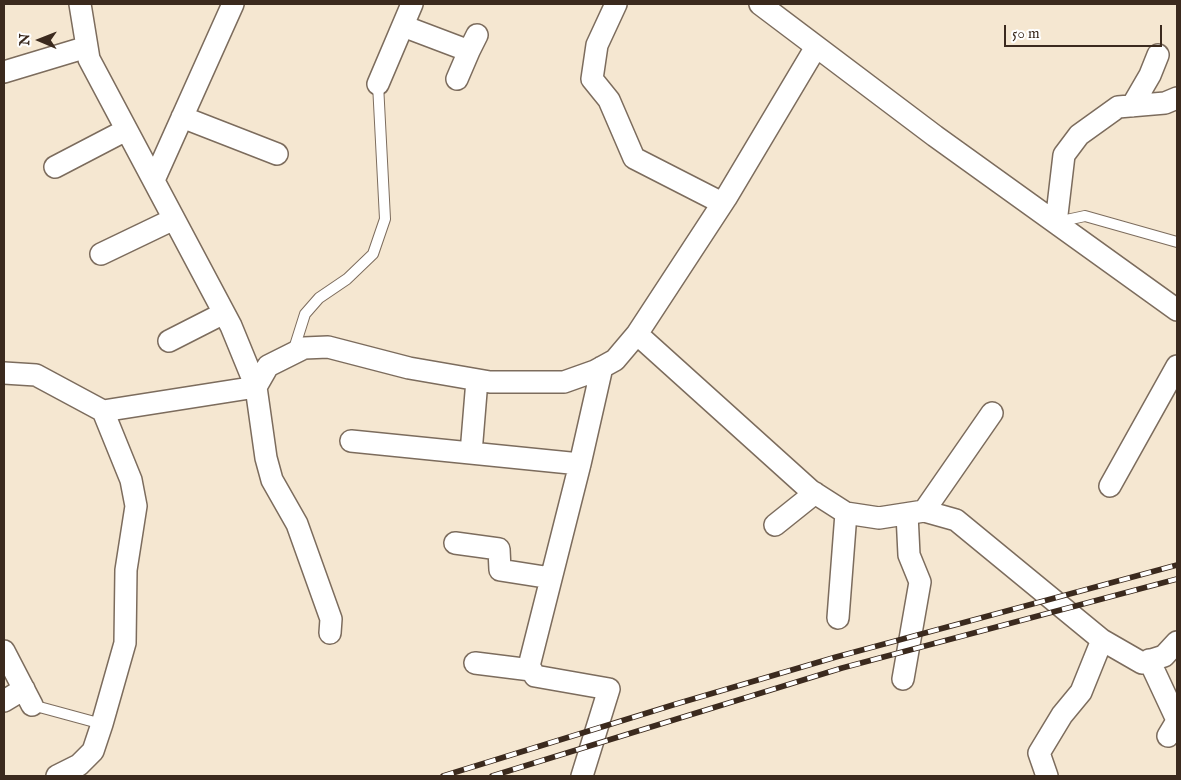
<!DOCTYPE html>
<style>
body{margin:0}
#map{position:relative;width:1181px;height:780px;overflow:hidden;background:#f5e7d1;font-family:"IM FELL English",serif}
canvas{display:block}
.frame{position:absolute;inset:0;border:5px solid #3b2a1e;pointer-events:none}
.north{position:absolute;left:15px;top:15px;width:50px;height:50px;-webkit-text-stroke:4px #fff;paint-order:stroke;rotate:271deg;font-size:14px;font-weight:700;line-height:20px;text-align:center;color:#3b2a1e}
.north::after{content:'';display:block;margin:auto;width:18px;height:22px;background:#3b2a1e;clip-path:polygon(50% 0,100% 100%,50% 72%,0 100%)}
.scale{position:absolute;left:1004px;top:25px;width:158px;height:22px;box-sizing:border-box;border:2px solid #3b2a1e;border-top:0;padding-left:6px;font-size:15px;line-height:18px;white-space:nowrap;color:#3b2a1e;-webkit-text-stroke:4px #fff;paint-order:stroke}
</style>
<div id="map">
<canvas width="1181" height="780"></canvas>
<div class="frame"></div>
<div class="north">N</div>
<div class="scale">50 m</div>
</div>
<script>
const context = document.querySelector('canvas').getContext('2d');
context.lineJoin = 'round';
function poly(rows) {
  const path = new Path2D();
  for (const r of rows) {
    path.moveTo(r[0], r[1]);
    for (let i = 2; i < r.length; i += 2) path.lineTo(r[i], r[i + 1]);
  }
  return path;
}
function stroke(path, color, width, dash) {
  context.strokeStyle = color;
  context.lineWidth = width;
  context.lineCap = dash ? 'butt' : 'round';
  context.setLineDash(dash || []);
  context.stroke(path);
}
const lane = poly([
 [1057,222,1085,216,1177,242],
 [293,352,305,314,319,298,347,279,373,254,385,219,378,84],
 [32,705,102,724]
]);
const street = poly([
 [80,4,89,59,231,326,256,387,266,458,272,480,297,524,331,619,330,633],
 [616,4,597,45,592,79,609,100,634,158,722,203],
 [760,4,935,136,1177,310],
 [403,26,469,51,457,79],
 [469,51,477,35],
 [4,72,87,47],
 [378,84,412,4],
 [1132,106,1150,75,1158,55],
 [182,117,277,154],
 [55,167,126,130],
 [154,180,233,4],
 [1056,223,1064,155,1079,135,1118,107,1165,103,1177,98],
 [101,254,174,219],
 [637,334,810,490,846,513,879,518,924,511,956,520,1102,640],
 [169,341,224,313],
 [4,373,36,375,103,411,256,387,268,366,304,348,328,347,409,368,490,382,564,382,595,371,615,360,637,334,726,198,816,47],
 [351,441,580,464],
 [471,453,477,380],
 [1110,486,1177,366],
 [924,511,992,413],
 [775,525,815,493],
 [455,543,499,549,500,570,551,578],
 [838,618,846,513],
 [4,651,32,705],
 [1149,660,1177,720],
 [475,663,531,670],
 [903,679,920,582,909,555,907,514],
 [4,701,24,689],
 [1168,736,1177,721],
 [57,776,79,765,93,751,102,724,125,643,126,570,136,506,131,480,103,411],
 [582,776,609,689,535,676,529,666,580,464,602,367],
 [1047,776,1039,753,1062,715,1081,692,1102,640,1142,663,1164,656,1177,642]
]);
stroke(lane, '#7c6c5d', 12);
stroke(street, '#7c6c5d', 24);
stroke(lane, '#fff', 10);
stroke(street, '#fff', 21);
const rail = poly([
 [443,776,676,704,836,657,1177,565],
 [492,776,842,668,1177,579]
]);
stroke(rail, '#3b2a1e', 5.5);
stroke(rail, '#fff', 4, [11]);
</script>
